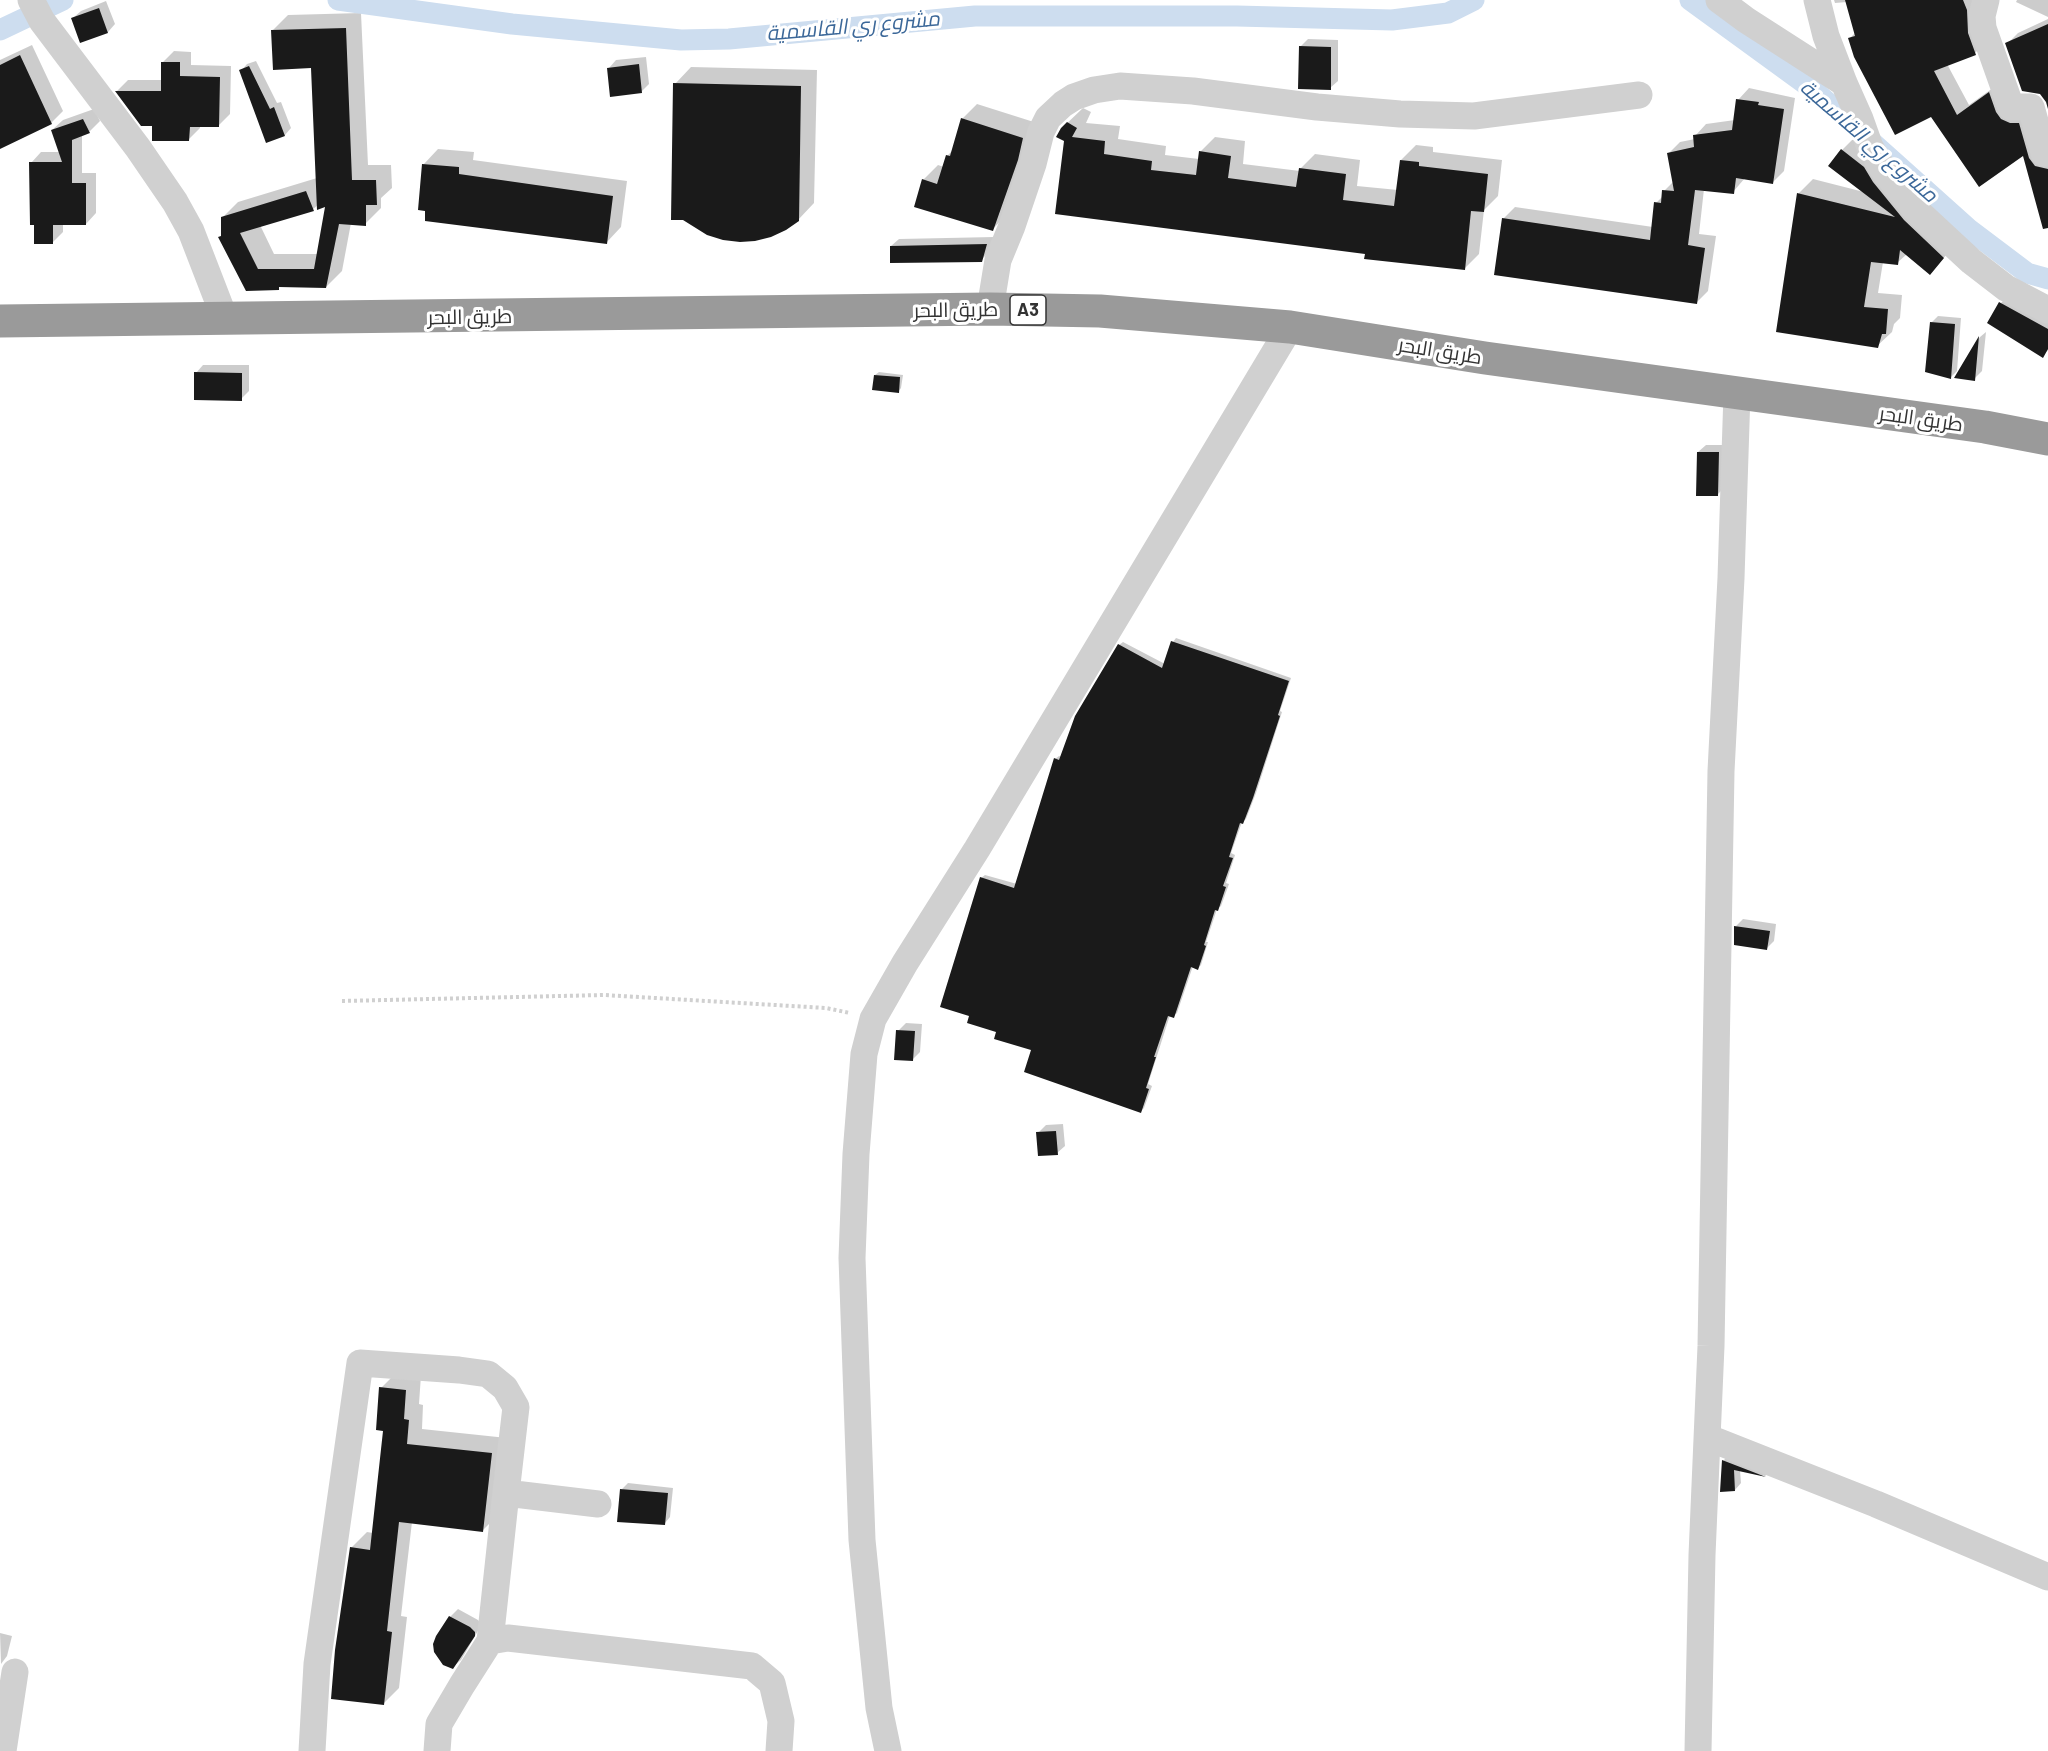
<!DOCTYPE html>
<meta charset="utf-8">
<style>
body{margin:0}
canvas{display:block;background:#fff}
</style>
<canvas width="2048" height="1751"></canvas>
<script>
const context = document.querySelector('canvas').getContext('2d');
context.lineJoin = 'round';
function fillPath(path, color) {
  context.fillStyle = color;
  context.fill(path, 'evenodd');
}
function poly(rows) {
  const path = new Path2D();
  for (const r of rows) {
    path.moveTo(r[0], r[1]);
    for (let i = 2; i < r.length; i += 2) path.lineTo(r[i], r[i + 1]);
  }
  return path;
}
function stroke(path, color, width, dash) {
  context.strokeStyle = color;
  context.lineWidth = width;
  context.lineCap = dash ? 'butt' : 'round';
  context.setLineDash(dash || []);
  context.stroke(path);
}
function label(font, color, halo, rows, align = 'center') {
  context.font = font + ' Barlow,Cairo,sans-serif';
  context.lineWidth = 6;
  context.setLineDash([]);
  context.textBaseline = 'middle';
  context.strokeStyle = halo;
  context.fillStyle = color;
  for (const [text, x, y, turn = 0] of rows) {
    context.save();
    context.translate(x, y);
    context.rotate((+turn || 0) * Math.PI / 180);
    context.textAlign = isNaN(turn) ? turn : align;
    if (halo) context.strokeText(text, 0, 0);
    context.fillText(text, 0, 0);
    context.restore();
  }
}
fillPath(poly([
 [1834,0,1978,0,1986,42,1975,53,1947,64,1969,105,2000,83,2048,156,2048,226,2024,154,1931,115,1850,38,1856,32,1847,2,1835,3],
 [2017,0,2048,0,2048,17,2016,2],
 [106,1,115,24,108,32,81,41,73,18,81,11],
 [361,13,368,165,391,165,392,188,381,198,381,208,365,224,351,223,342,271,326,287,280,286,278,288,222,235,222,218,238,202,317,178,312,67,272,31,288,15],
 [318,205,327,205,318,254,274,254,260,225,313,209],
 [2048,19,2048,104,2007,44,2018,33],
 [1308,39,1338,40,1338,81,1330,88,1300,47],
 [32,45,63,111,51,123,0,147,0,60],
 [174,51,191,52,191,65,231,66,230,114,219,125,200,125,200,128,189,139,154,125,117,91,128,80,162,80,162,63],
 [646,57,649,84,641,92,609,68,616,60],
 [256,61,277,103,281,102,291,128,285,135,267,141,241,71,247,64],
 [691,67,817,70,814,203,798,220,675,84],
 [1749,88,1795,98,1784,171,1773,182,1745,178,1733,192,1704,189,1699,234,1716,236,1708,291,1696,303,1503,219,1515,207,1653,227,1656,203,1663,196,1664,191,1674,181,1668,154,1680,142,1695,139,1695,136,1706,124,1735,120,1738,100],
 [977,104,1037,123,1007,214,993,229,923,180,938,165,944,167,947,156,953,150,962,119],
 [1083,108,1091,112,1086,123,1120,126,1118,139,1166,146,1165,155,1199,159,1200,152,1215,137,1245,141,1243,164,1300,171,1300,169,1315,154,1360,160,1357,186,1398,190,1401,160,1416,145,1433,147,1433,152,1502,160,1498,196,1484,210,1479,254,1464,269,1366,253,1066,140,1062,128],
 [94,109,100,121,89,132,82,135,82,173,96,173,96,213,86,224,63,224,63,232,53,242,31,163,41,152,60,152,52,130,63,120],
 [1856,136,1958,242,1930,273,1907,254,1897,263,1883,262,1878,293,1902,295,1900,318,1894,324,1892,332,1877,346,1777,330,1799,193,1813,179,1864,192,1842,150],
 [438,149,474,152,473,160,627,181,621,227,606,243,427,209,423,165],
 [994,237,989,252,981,260,891,246,899,239],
 [2008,296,2048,318,2048,350,2042,356,2001,303],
 [1938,316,1961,318,1957,371,1951,377,1931,323],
 [1986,332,1982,371,1974,379,1962,367,1980,337],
 [203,365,249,365,249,391,241,399,196,373],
 [879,372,903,375,901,388,898,392,875,375],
 [1706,445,1726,445,1725,487,1717,495,1698,452],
 [1176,638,1291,678,1280,711,1282,712,1256,793,1246,819,1242,822,1231,853,1235,855,1226,883,1229,884,1221,906,1217,909,1206,942,1208,942,1201,965,1198,968,1193,966,1177,1013,1173,1016,1170,1015,1148,1084,1152,1086,1144,1108,1141,1111,998,1031,981,878,985,875,1017,884,1055,759,1059,756,1062,757,1119,645,1123,642,1165,664,1173,642],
 [1743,919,1776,924,1774,941,1766,949,1736,926],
 [906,1023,922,1024,920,1052,913,1059,898,1031],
 [1063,1124,1065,1146,1057,1153,1038,1133,1046,1125],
 [396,1373,421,1375,419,1404,423,1405,422,1429,507,1438,498,1515,483,1530,412,1522,401,1616,407,1617,399,1688,384,1703,351,1548,367,1532,373,1533,385,1430,381,1388],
 [1729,1455,1770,1471,1765,1476,1740,1470,1741,1483,1735,1490,1723,1461],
 [628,1483,673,1488,670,1517,665,1523,622,1489],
 [458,1609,478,1620,482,1624,461,1660,453,1667,450,1617],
 [0,1633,12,1636,7,1656,1,1664]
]), '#0003');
stroke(poly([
 [338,0,512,24,681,40,729,39,975,16,1237,16,1392,20,1448,13,1474,0],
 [1690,0,1815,91,1970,230,2027,273,2048,279],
 [0,30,63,0]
]), '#cdddef', 21);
fillPath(poly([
 [1845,0,1963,0,1967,10,1968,33,1976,55,1934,71,1957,115,1989,92,1996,112,2001,119,2010,123,2019,123,2029,158,2035,166,2048,169,2048,228,2043,229,2023,156,1979,187,1931,117,1895,135,1854,57,1848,38,1855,36],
 [99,8,108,33,80,43,71,18],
 [2048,24,2048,109,2046,102,2040,94,2022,91,2005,43],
 [346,28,352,180,376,180,377,205,366,205,366,226,339,224,326,288,279,287,279,290,246,291,218,237,221,236,221,217,306,191,314,211,240,233,258,269,314,269,325,207,317,210,311,68,273,70,271,30],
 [1299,46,1331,47,1331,90,1298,89],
 [20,55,52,124,0,149,0,65],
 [161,62,180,62,180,76,220,77,219,127,190,127,189,141,152,141,152,126,141,126,115,91,161,91],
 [639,64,642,93,610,97,607,68],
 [249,66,270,109,274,107,285,136,266,143,239,70],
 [673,83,801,86,799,221,786,230,771,237,755,241,740,242,723,240,707,235,683,220,671,220],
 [1736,99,1759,102,1758,105,1784,109,1773,184,1736,178,1734,194,1695,190,1688,245,1705,248,1697,304,1494,275,1502,218,1650,240,1654,202,1661,203,1662,190,1674,191,1667,153,1694,147,1693,135,1732,130],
 [961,118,1023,138,1018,160,993,231,914,207,922,179,937,184,946,155,950,156],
 [83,119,90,133,72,140,72,183,86,183,86,225,53,225,53,244,34,244,34,225,30,225,29,162,62,162,51,130],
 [1067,122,1077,128,1072,137,1105,141,1104,154,1152,161,1151,170,1196,175,1199,151,1231,156,1228,178,1296,187,1299,168,1346,174,1343,200,1394,206,1400,160,1419,162,1419,166,1488,174,1484,212,1471,211,1465,270,1364,259,1365,254,1055,214,1064,141,1056,137,1061,128],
 [1841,149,1864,167,1873,182,1904,220,1944,258,1930,275,1900,250,1898,265,1871,262,1864,307,1888,309,1886,334,1882,334,1878,348,1776,332,1797,193,1895,217,1828,166],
 [422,164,459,167,459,174,613,196,607,244,425,221,425,211,418,210],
 [987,244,982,262,890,263,890,246],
 [1999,302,2048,329,2048,349,2043,358,1987,323],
 [1930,322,1955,324,1951,379,1925,372],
 [1979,336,1975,381,1954,378],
 [194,372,242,373,242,401,194,400],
 [874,375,900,377,899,393,872,390],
 [1697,452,1719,452,1718,496,1696,496],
 [1171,641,1289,681,1278,715,1280,716,1253,798,1243,824,1240,823,1229,857,1233,858,1223,886,1226,887,1218,911,1215,910,1204,945,1206,946,1198,970,1191,967,1174,1018,1168,1016,1154,1057,1156,1057,1146,1088,1149,1089,1141,1113,1024,1072,1031,1050,994,1039,996,1032,967,1023,969,1016,940,1007,980,877,1014,888,1054,758,1059,760,1075,716,1118,644,1162,668],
 [1734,926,1770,931,1767,950,1734,945],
 [896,1030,915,1031,913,1061,894,1060],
 [1056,1131,1058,1155,1038,1156,1036,1132],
 [379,1387,406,1390,404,1419,409,1420,407,1444,492,1453,483,1532,399,1522,387,1631,392,1632,384,1705,331,1699,335,1650,350,1547,370,1550,383,1431,376,1430],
 [1722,1460,1766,1477,1734,1470,1735,1491,1720,1492],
 [620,1489,668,1493,665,1525,617,1522],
 [449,1616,470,1627,475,1632,475,1636,453,1669,443,1665,434,1652,433,1644,436,1636]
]), '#1a1a1a');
stroke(poly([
 [342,1001,604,995,826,1008,850,1013]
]), '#d0d0d0', 4, [3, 3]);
stroke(poly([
 [31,0,42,21,138,148,175,202,191,231,225,319],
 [1719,0,1746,20,1844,83],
 [1817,0,1826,36,1844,83,1860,119,1870,147,1885,172,1916,210,1971,261,2006,288,2048,310],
 [1986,0,1982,16,1983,28,2011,107,2031,107,2044,153,2048,153],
 [990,309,998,260,1012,226,1033,164,1041,132,1048,118,1063,104,1074,97,1094,90,1120,86,1193,91,1317,107,1400,114,1474,116,1639,95],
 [1709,1438,1876,1504,2048,1577],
 [490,1641,506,1493,598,1504],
 [3,1751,15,1672],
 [312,1751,317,1664,360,1363,459,1370,488,1374,505,1388,516,1407,506,1493],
 [437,1751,439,1724,462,1685,490,1641,508,1638,752,1666,772,1683,781,1721,779,1751],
 [888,1751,879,1708,862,1540,852,1258,856,1154,864,1054,873,1019,905,963,977,849,1290,327],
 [1698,1751,1702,1555,1711,1346,1721,771,1731,578,1737,393]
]), '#d0d0d0', 27);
stroke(poly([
 [0,321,990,309,1100,311,1290,327,1485,358,1985,427,2048,439]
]), '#9a9a9a', 33);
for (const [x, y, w] of [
 [1028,310,36]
]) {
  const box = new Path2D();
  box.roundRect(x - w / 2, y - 15, w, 30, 4.5);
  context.fillStyle = '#fff';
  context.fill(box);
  stroke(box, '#333', 1.5);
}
label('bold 18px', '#333', null, [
 ["A3",1028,310]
]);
label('20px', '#333', '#fff', [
 ["طريق البحر",956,310,-1],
 ["طريق البحر",470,317,-1],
 ["طريق البحر",1440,351,9],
 ["طريق البحر",1921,419,8]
]);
label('italic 21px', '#3c6899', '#fff', [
 ["مشروع ري القاسمية",853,26,-5],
 ["مشروع ري القاسمية",1869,141,41]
]);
</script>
